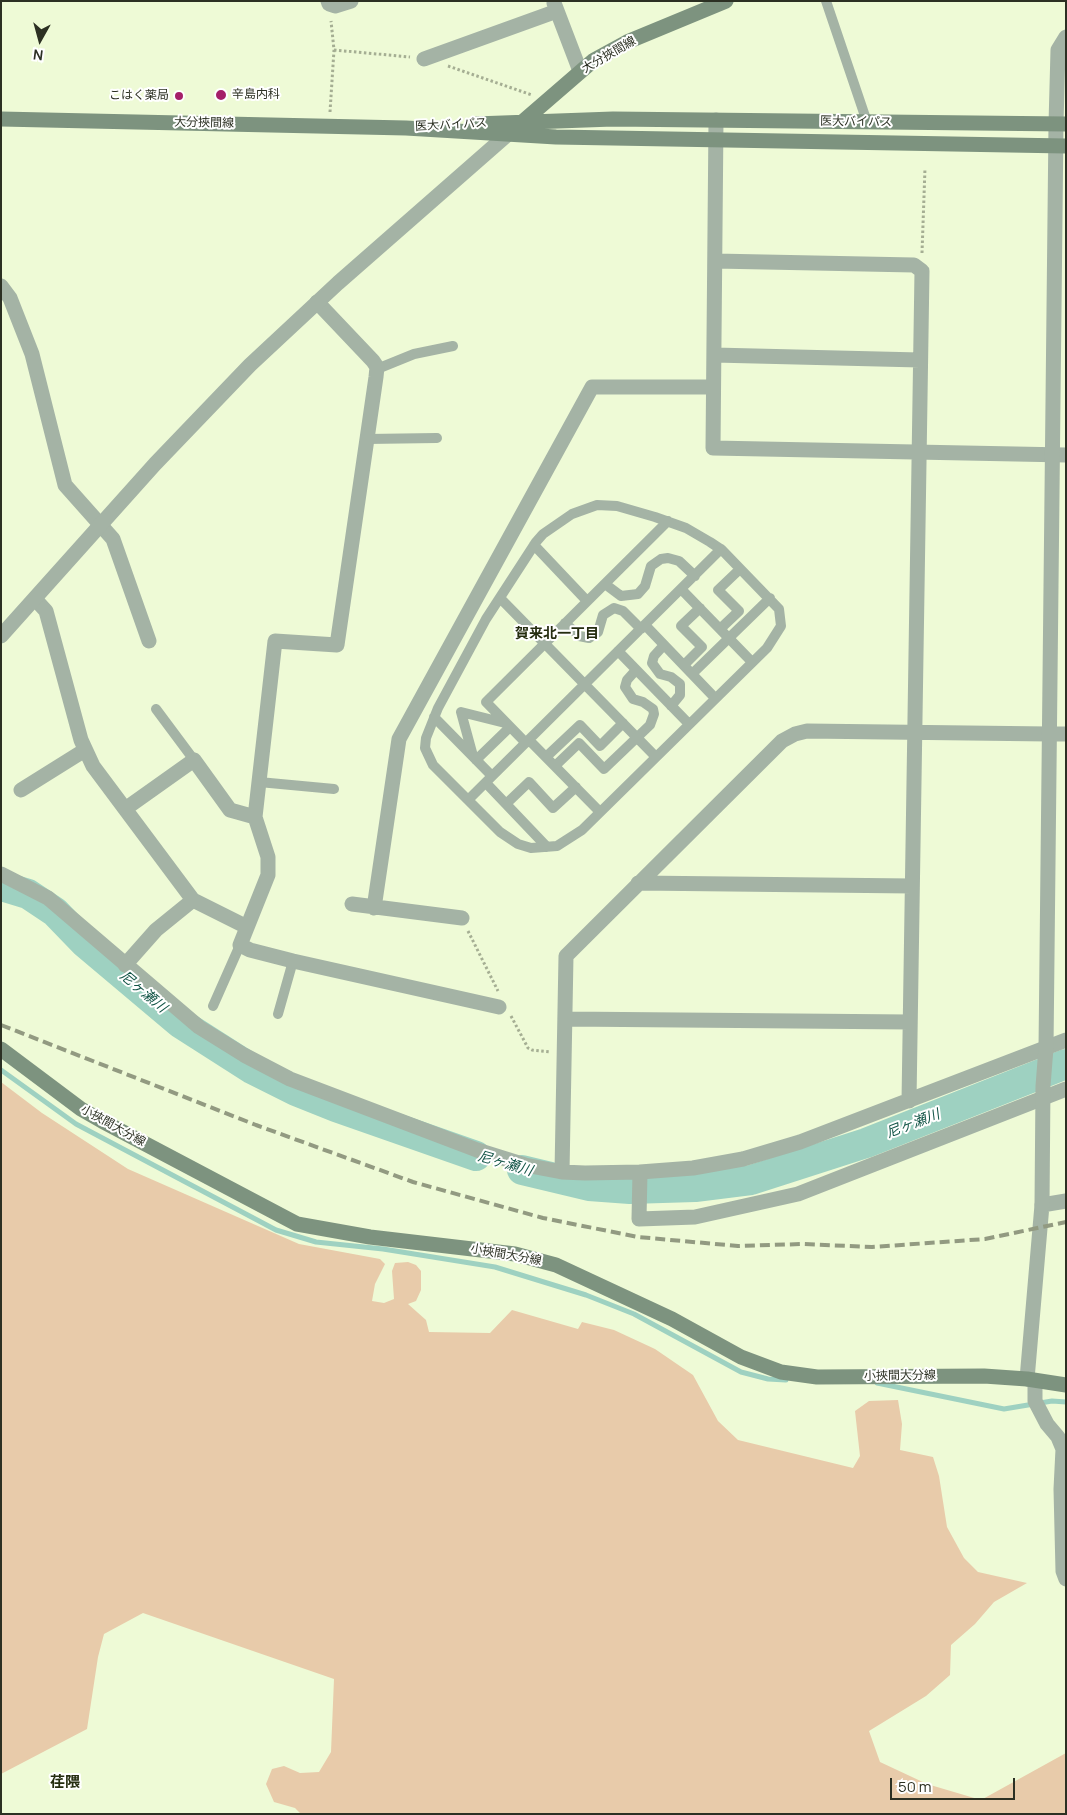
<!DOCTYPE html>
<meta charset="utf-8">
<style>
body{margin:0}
#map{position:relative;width:1067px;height:1815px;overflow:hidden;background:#eefad6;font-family:Manrope,sans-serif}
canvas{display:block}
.frame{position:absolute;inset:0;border:2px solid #2c3023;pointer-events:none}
.north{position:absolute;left:15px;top:15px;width:50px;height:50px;-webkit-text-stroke:4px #fff;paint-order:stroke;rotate:187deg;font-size:14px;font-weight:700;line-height:20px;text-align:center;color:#2c3023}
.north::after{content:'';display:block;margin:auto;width:18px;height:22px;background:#2c3023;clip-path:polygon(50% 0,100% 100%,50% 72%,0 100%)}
.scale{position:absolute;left:890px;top:1778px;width:125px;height:22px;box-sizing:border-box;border:2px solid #2c3023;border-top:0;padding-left:6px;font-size:15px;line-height:18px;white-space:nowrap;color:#2c3023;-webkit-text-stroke:4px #fff;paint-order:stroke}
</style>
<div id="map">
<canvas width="1067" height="1815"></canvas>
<div class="frame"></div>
<div class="north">N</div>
<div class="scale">50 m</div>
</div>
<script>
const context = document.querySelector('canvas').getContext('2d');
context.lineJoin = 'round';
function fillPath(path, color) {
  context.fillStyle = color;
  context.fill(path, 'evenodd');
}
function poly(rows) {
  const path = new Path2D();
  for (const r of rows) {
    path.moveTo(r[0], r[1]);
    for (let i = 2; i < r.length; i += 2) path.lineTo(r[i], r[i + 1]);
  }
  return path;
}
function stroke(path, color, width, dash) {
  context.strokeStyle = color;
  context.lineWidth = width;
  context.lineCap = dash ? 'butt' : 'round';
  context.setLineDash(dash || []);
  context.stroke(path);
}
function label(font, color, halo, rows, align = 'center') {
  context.font = font + ' Manrope,"Noto Sans JP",sans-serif';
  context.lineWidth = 4;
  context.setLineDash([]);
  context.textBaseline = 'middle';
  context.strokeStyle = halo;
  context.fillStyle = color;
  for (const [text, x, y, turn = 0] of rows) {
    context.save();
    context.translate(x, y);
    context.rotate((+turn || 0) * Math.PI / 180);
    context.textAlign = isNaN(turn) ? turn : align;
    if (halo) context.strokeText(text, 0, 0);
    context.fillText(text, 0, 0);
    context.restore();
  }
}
fillPath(poly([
 [1,1082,42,1113,128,1169,299,1244,380,1259,385,1264,375,1284,372,1301,384,1303,394,1299,392,1271,395,1263,408,1262,416,1265,421,1271,421,1290,416,1301,408,1304,426,1320,429,1332,490,1333,512,1310,578,1329,582,1322,614,1330,655,1349,693,1375,718,1421,738,1440,853,1468,860,1456,855,1411,869,1401,898,1400,902,1424,900,1450,933,1457,939,1476,947,1527,964,1558,978,1572,1027,1583,994,1602,975,1624,951,1645,950,1675,926,1696,869,1731,880,1762,927,1784,981,1800,1066,1753,1066,1814,301,1814,295,1808,274,1802,266,1784,272,1769,284,1766,300,1773,319,1772,331,1752,334,1679,143,1613,104,1634,98,1657,87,1729,1,1774]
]), '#e8cbaa');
stroke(poly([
 [1,1070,76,1124,276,1230,316,1242,383,1249,495,1267,586,1295,634,1314,741,1372,768,1379,786,1380],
 [877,1383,1004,1409,1052,1401,1066,1402]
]), '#9ed1c1', 5);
stroke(poly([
 [1,886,28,894,55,912,85,943,180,1023,252,1069,296,1091,336,1107,476,1156],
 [522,1170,589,1186,630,1189,695,1187,751,1180,866,1143,1066,1064]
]), '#9ed1c1', 30);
stroke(poly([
 [334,50,410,57],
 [448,66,532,95],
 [330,112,334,50,331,21],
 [922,253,925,168],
 [468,931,498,991],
 [511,1016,528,1048,532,1050,550,1052]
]), '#a5ae93', 3, [2.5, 2.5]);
stroke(poly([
 [826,1,867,122],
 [377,369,414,354,453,346],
 [367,439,437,438],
 [597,505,617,506,655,517,686,528,710,542,722,550,779,609,781,626,767,648,582,830,557,846,531,848,518,844,500,832,433,765,425,748,426,738,438,708,486,619,536,542,543,534,572,514,597,505],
 [534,545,587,601],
 [605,584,621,596,638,594,645,586,651,566,661,559,668,558,679,561,695,576],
 [681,589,752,662],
 [500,598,656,757],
 [565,623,579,636,589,638,598,632,603,615,614,608,623,611,641,629],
 [645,625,715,698],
 [720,629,739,611,718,590,740,569],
 [664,645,654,656,652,663,660,674,671,677,680,684,680,695,671,706],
 [618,651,689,724],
 [684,665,702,647,681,626,700,608],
 [692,674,770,598],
 [156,709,194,760],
 [434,717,492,776],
 [529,740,600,812],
 [526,743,486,702,668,521],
 [473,756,461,712,505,723],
 [546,757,580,725,600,746,623,723],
 [476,760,510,727],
 [555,766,579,743,604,769,650,725,654,714,653,709,643,702,633,699,625,687,627,680,636,670],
 [259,782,334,789],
 [486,783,547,847],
 [468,800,721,549],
 [506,804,529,782,553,808,576,787],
 [213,1006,240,945],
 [278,1014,293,961]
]), '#a4b3a5', 10);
stroke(poly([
 [328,1,329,4,335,6,351,1],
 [554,3,580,71],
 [424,59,557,11],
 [716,120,713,448,1066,455],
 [1056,124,1058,50,1066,37],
 [715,261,914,265,922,271,909,1101],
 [1,286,10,298,32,354,65,485,113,539,149,641],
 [317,302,373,361,377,367,376,377,337,645,275,641,255,817,268,857,268,875,240,945,250,950,293,961,499,1007],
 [714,355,920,360],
 [35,599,46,611,81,740,93,766,193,900,247,927],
 [21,790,85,750],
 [125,809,194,760,230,810,255,817],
 [1,874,48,898,199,1027,244,1055,290,1079,477,1150,525,1165,562,1172,585,1173,640,1172],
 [638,883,912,886],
 [352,904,462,918],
 [374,908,399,739,592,387,713,387],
 [125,965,156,930,193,900],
 [566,1019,910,1022],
 [1066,1040,800,1142,743,1159,693,1168,640,1172,639,1219,695,1217,798,1194,1066,1089],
 [562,1172,566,956,782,741,795,734,807,731,1049,734],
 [1027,1379,1042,1205,1066,1201],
 [1035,1381,1035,1401,1047,1424,1058,1437,1063,1449,1061,1489,1063,1571,1066,1579]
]), '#a4b3a5', 15);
stroke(poly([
 [1,636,155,464,250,365,338,283,508,134],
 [1049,734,1066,734],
 [1042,1205,1043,1086,1046,1048,1056,124]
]), '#a4b3a5', 15);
stroke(poly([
 [1,119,406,128,556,137,1066,146],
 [475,124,613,119,1066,124],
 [520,124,594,60,627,42,726,1],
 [1,1049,81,1109,102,1121,297,1224,370,1237,515,1254,556,1265,672,1319,741,1357,781,1372,817,1377,984,1376,1027,1379,1066,1385]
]), '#7d937f', 15);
stroke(poly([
 [1,1025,256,1125,413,1182,543,1218,638,1237,738,1246,802,1244,872,1247,985,1239,1066,1222]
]), '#929a81', 4, [10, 5]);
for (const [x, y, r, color] of [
 [221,95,6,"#a51f69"],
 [179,96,5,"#a51f69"]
]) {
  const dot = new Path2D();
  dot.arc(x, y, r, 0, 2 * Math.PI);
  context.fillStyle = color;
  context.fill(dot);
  stroke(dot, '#fff', 2);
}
label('12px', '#2c3023', '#fff', [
 ["大分挾間線",609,55,-30],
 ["医大バイパス",856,122,1],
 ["大分挾間線",204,123,1],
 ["医大バイパス",451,125,-3],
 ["小挾間大分線",113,1126,29],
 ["小挾間大分線",506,1255,10],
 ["小挾間大分線",900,1376,-1]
]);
label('12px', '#2c3023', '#fff', [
 ["辛島内科",232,95],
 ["こはく薬局",169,96,"right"]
], 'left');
label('bold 14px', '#252d10', '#fff', [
 ["賀来北一丁目",557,634]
]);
label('italic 14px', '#135547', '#fff', [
 ["尼ヶ瀬川",143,992,40],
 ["尼ヶ瀬川",913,1124,-21],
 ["尼ヶ瀬川",505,1164,16]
]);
label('bold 15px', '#252d10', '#fff', [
 ["荏隈",65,1783]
]);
</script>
